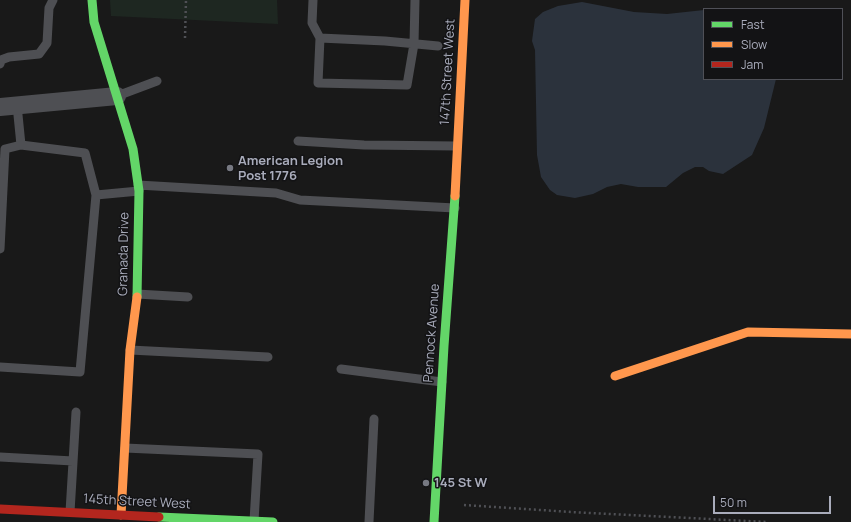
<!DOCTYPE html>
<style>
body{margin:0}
#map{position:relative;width:851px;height:522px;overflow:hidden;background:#191919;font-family:Manrope,sans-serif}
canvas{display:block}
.legend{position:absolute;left:703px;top:8px;width:140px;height:72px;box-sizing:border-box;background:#131315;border:1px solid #4f5057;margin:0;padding:5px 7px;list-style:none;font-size:12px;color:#a9acbb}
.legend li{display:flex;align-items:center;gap:8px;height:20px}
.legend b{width:20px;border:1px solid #4f5057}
.scale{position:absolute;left:713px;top:496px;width:118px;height:18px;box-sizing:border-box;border:2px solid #a9acbb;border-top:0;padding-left:5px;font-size:12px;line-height:14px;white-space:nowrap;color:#a9acbb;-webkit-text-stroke:3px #131315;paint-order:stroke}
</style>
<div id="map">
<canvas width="851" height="522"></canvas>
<ul class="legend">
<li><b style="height:5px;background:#63d668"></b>Fast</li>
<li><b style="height:5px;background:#ff974d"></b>Slow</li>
<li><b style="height:5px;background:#b3261e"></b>Jam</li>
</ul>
<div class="scale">50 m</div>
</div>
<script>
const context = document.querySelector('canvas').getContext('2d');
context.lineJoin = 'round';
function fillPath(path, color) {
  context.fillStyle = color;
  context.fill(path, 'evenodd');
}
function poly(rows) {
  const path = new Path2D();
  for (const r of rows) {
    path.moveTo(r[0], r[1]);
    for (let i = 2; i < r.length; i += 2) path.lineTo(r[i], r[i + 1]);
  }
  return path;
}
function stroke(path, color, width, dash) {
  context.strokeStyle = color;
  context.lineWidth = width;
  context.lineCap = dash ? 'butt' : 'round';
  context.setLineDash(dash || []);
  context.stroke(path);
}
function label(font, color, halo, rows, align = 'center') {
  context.font = font + ' Manrope,sans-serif';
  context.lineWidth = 3;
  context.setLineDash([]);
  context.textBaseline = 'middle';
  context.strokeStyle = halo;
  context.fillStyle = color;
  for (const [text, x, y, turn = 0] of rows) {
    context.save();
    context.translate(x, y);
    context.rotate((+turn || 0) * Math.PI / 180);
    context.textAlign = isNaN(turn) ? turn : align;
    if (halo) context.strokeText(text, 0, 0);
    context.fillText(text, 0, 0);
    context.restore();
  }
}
fillPath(poly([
 [110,0,277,0,278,24,111,16]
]), '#1e2721');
fillPath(poly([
 [582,2,634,12,667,14,704,10,704,79,776,79,764,128,752,155,723,174,709,171,703,167,695,167,683,173,666,187,638,187,621,184,607,187,593,194,575,198,557,195,550,190,541,177,537,155,535,50,532,41,535,19,543,12,558,6]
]), '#2b323c');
stroke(poly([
 [185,38,186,0],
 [464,505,571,512,767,522]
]), '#4f5055', 2.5, [2, 3]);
stroke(poly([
 [313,0,312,23,320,38,385,41,438,46],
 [320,38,318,83,407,85,414,44,415,0],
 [0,64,1,60,9,57,39,54,47,43,49,8,53,0],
 [117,96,157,81],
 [17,105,21,145,85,153,96,195,139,191],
 [298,141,364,145,457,146],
 [138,185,276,193,300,200,455,208],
 [0,249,5,149,21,145],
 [137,294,188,297],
 [130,350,268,357],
 [0,367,80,372,96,195],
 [341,369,442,382],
 [125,448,258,454,254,521],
 [0,457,73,461],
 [70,512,76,412],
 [369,522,374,419]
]), '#4e4f53', 9);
stroke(poly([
 [0,107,117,96]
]), '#4e4f53', 18);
stroke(poly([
 [92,0,94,22,133,149,139,191,137,297],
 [159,517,273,522],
 [434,522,444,346,455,196]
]), '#63d668', 9);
stroke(poly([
 [455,196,465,0],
 [615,376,748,332,851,334],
 [121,515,130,350,137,297]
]), '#ff974d', 9);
stroke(poly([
 [0,509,159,517]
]), '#b3261e', 9);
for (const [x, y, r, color] of [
 [230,168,4,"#777982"],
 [426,483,4,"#777982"]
]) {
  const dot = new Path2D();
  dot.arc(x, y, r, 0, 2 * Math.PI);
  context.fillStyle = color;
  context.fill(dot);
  stroke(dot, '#131315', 1.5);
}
label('13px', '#a9acbb', '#131315', [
 ["147th Street West",448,72,-87],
 ["Granada Drive",124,254,-89],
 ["Pennock Avenue",432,333,-86],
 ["145th Street West",137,502,3]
]);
label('bold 13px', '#a9acbb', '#131315', [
 ["American Legion",238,161],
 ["Post 1776",238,176],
 ["145 St W",434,483]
], 'left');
</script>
